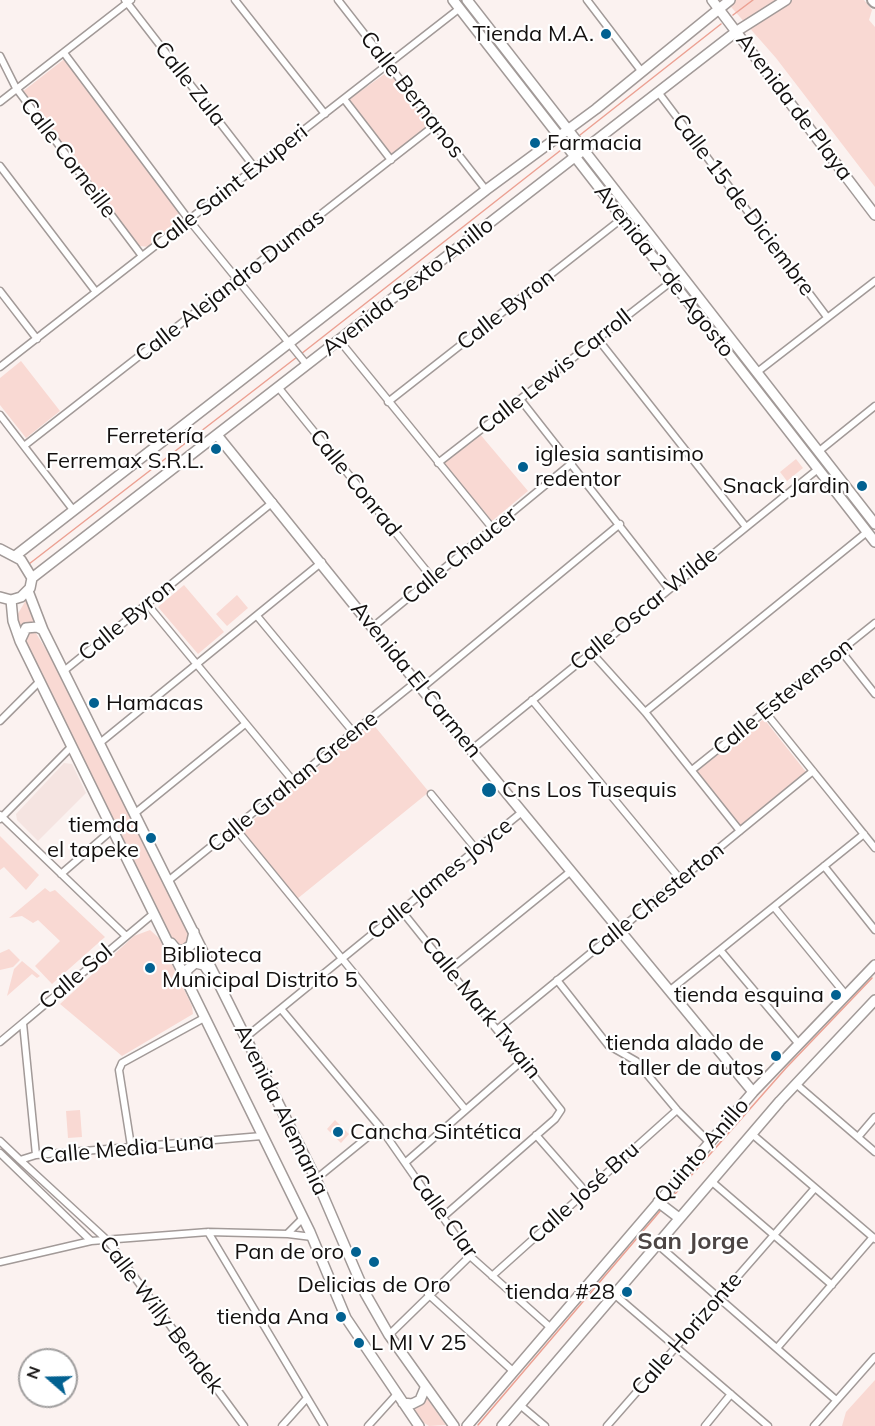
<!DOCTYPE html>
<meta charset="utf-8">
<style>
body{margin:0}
#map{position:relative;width:875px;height:1426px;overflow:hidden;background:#fbf2f0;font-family:Mulish,sans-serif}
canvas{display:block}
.north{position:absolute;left:18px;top:1348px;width:60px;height:60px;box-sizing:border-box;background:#fff;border:2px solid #a19f9f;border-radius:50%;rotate:290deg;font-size:16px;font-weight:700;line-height:24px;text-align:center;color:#13100f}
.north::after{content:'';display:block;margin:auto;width:21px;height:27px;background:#026191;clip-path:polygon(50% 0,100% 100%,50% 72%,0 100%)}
</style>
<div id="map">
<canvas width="875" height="1426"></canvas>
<div class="north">N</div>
</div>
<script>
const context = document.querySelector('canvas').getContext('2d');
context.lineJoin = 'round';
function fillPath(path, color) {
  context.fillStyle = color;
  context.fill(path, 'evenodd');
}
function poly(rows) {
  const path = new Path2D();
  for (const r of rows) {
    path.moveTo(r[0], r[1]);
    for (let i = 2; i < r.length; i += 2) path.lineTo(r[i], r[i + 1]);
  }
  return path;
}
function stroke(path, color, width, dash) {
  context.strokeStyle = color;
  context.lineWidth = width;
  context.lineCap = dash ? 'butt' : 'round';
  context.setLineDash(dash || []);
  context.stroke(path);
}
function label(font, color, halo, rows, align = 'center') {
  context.font = font + ' Mulish,sans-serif';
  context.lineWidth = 4.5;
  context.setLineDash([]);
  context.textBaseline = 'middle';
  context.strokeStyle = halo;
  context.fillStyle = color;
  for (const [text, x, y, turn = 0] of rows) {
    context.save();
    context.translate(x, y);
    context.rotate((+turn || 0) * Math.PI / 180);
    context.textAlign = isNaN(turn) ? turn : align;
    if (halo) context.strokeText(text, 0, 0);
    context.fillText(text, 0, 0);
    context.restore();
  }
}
fillPath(poly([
 [64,763,72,764,86,793,38,841,17,820,16,814]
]), '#f5e4e1');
fillPath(poly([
 [725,0,864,0,872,10,869,20,875,27,875,187,776,58],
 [67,57,184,218,150,247,139,246,22,92],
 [389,71,430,122,429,126,388,157,345,102],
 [21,361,60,411,26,438,0,405,0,378],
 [479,433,528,491,492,521,442,461],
 [796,459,803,468,787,481,780,472],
 [184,585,224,632,198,654,158,607],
 [237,595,248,608,227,626,216,614],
 [26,600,36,623,28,623,18,631,16,617],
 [34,630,65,680,190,934,185,946,176,946,148,895,23,643,28,632],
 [764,719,806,772,740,826,696,772],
 [372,723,429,792,297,899,241,830],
 [0,836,39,875,26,890,4,867,0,870],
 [45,888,50,892,55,890,105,937,52,984,35,966,60,941,38,920,33,923,22,916,9,918],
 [150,930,159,938,192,1006,193,1014,122,1056,60,1004,134,936],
 [9,949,20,960,13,967,0,970,0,953],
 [22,961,40,976,37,978,32,974,7,996,14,969],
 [80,1110,82,1137,68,1138,66,1111],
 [335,1120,349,1134,341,1143,327,1129],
 [875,1380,875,1426,842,1426,846,1412],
 [427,1398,446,1425,429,1426,421,1421,412,1409,419,1406]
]), '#f9d9d3');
stroke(poly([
 [733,15,753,0],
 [580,135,721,24],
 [301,354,561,150],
 [29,564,297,357],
 [667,1203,786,1068,872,978],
 [478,1425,661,1210]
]), '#eca193', 1.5);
const street = poly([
 [125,0,255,168],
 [235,0,325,114],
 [338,0,486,190],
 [587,0,642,72],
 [64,53,189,220,307,365],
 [0,56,16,88,142,256],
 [658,92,827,317],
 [344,99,391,160],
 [0,102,131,0],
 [0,166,96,292],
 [0,291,37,339],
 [597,338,746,527],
 [339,340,493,529],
 [0,367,460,8],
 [756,373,875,281],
 [278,387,433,579],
 [520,399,669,589],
 [388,402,624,217],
 [0,415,74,511],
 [24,446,435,125],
 [818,452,875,406],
 [438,463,672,281],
 [147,604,294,782],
 [257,616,354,733],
 [374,626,572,463],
 [841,651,875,694],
 [591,652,645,712,740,831],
 [65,670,273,502],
 [423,687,620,524],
 [532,700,681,880],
 [645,712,867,532],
 [766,713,875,848],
 [0,721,40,681],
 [101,742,322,562],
 [471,750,818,469],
 [692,770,875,623],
 [431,794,476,849],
 [134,814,245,724],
 [0,815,126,936],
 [0,819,71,747],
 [236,829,465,1109],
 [824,866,875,930],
 [61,874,112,830],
 [168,881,417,681],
 [774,907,846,995],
 [401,910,561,1110,555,1119,444,1216],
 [720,950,798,1043],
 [449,970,571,871],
 [557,980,608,1045,636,1061,677,1110,709,1142],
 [669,991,864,834],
 [281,1009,380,1127,470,1256,551,1328],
 [23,1023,36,1155],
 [498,1029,813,771],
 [246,1037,522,812],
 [0,1042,153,914],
 [796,1084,875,1152],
 [752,1134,875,1239],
 [536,1135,585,1191],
 [858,1137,875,1117],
 [0,1141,20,1160,36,1155,262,1136],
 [131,1146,119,1070,122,1063,204,1018],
 [0,1153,91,1241],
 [20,1160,108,1241,244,1426],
 [406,1162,523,1060],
 [316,1179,380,1127],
 [711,1181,832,1285],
 [208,1232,324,1426],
 [288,1233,303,1218],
 [657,1244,836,1400],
 [0,1262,91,1241,208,1232,288,1234,312,1237],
 [492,1276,677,1110],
 [428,1294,514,1372],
 [614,1294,768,1426],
 [389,1335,470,1256],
 [777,1348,873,1237],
 [520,1405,545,1426],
 [282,1426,307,1398],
 [368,1426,397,1394],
 [607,1426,815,1188],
 [705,1426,731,1394],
 [814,1426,875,1357]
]);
const secondary = poly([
 [453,0,875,542],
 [467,0,875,524],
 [712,0,875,215],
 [217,435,471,750,753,1092],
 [0,549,21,560,32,578,30,588,21,597,11,600,0,597],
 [15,556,486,190,596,109,730,0],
 [32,578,737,31,786,0],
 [28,591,43,630,316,1179,365,1293,389,1335,454,1426],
 [11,600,13,621,20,641,310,1232,346,1318,419,1426],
 [20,641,26,628,37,627,43,630],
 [171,943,176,949,183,951,191,945,194,932],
 [186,979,187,970,195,963,204,965,208,971],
 [658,1202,679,1218],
 [403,1403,412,1404,420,1400,425,1388],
 [467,1426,753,1092,875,965],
 [502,1426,780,1101,875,1000]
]);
const primary = poly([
 [873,0,875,2]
]);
stroke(street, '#a29a98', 9);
stroke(secondary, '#a29a98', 12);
stroke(primary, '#a29a98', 14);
stroke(street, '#fff', 6);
stroke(secondary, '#fff', 9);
stroke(primary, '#fff', 10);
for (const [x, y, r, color] of [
 [606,34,6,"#026191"],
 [535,143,6,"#026191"],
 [216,449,6,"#026191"],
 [523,467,6,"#026191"],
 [862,486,6,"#026191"],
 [94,703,6,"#026191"],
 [489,790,8,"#026191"],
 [151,838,6,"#026191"],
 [150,968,6,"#026191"],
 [836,995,6,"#026191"],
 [776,1056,6,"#026191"],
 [338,1132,6,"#026191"],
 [356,1252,6,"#026191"],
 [374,1262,6,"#026191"],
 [627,1292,6,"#026191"],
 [341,1317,6,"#026191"],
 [359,1343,6,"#026191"]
]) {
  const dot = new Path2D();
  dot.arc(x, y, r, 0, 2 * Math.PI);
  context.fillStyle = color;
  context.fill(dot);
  stroke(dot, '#fff', 2);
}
label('22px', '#13100f', '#fff', [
 ["Tienda M.A.",594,34],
 ["Farmacia",547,143,"left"],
 ["Ferretería",204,436],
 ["Ferremax S.R.L.",204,461],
 ["iglesia santisimo",535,454,"left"],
 ["redentor",535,479,"left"],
 ["Snack Jardin",850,486],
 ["Hamacas",106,703,"left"],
 ["Cns Los Tusequis",502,790,"left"],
 ["tiemda",139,825],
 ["el tapeke",139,850],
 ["Biblioteca",162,955,"left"],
 ["Municipal Distrito 5",162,980,"left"],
 ["tienda esquina",824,995],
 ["tienda alado de",764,1043],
 ["taller de autos",764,1068],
 ["Cancha Sintética",350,1132,"left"],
 ["Pan de oro",344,1252],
 ["Delicias de Oro",374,1285,"center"],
 ["tienda #28",615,1292],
 ["tienda Ana",329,1317],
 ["L MI V 25",371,1343,"left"]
], 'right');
label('22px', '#13100f', '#fff', [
 ["Calle Zula",190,84,52],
 ["Calle Bernanos",412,95,52],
 ["Avenida de Playa",794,107,53],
 ["Calle Corneille",68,158,53],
 ["Calle Saint Exuperi",230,188,-38],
 ["Calle 15 de Diciembre",743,205,53],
 ["Avenida 2 de Agosto",664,271,52],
 ["Calle Alejandro Dumas",230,286,-38],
 ["Avenida Sexto Anillo",408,287,-38],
 ["Calle Byron",506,310,-38],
 ["Calle Lewis Carroll",555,372,-38],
 ["Calle Conrad",355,483,51],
 ["Calle Chaucer",460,556,-39],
 ["Calle Oscar Wilde",644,609,-39],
 ["Calle Byron",127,620,-39],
 ["Avenida El Carmen",416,680,51],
 ["Calle Estevenson",783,697,-39],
 ["Calle Grahan Greene",293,782,-39],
 ["Calle James Joyce",440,879,-39],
 ["Calle Chesterton",656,900,-39],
 ["Calle Sol",76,977,-40],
 ["Calle Mark Twain",481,1008,51],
 ["Avenida Alemania",281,1110,64],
 ["Calle Media Luna",127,1149,-5],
 ["Quinto Anillo",702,1151,-49],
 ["Calle José Bru",584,1193,-42],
 ["Calle Clar",444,1216,54],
 ["Calle Willy Bendek",161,1315,53],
 ["Calle Horizonte",687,1334,-49]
]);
label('bold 24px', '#4c4544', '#fff', [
 ["San Jorge",693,1242]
]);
</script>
